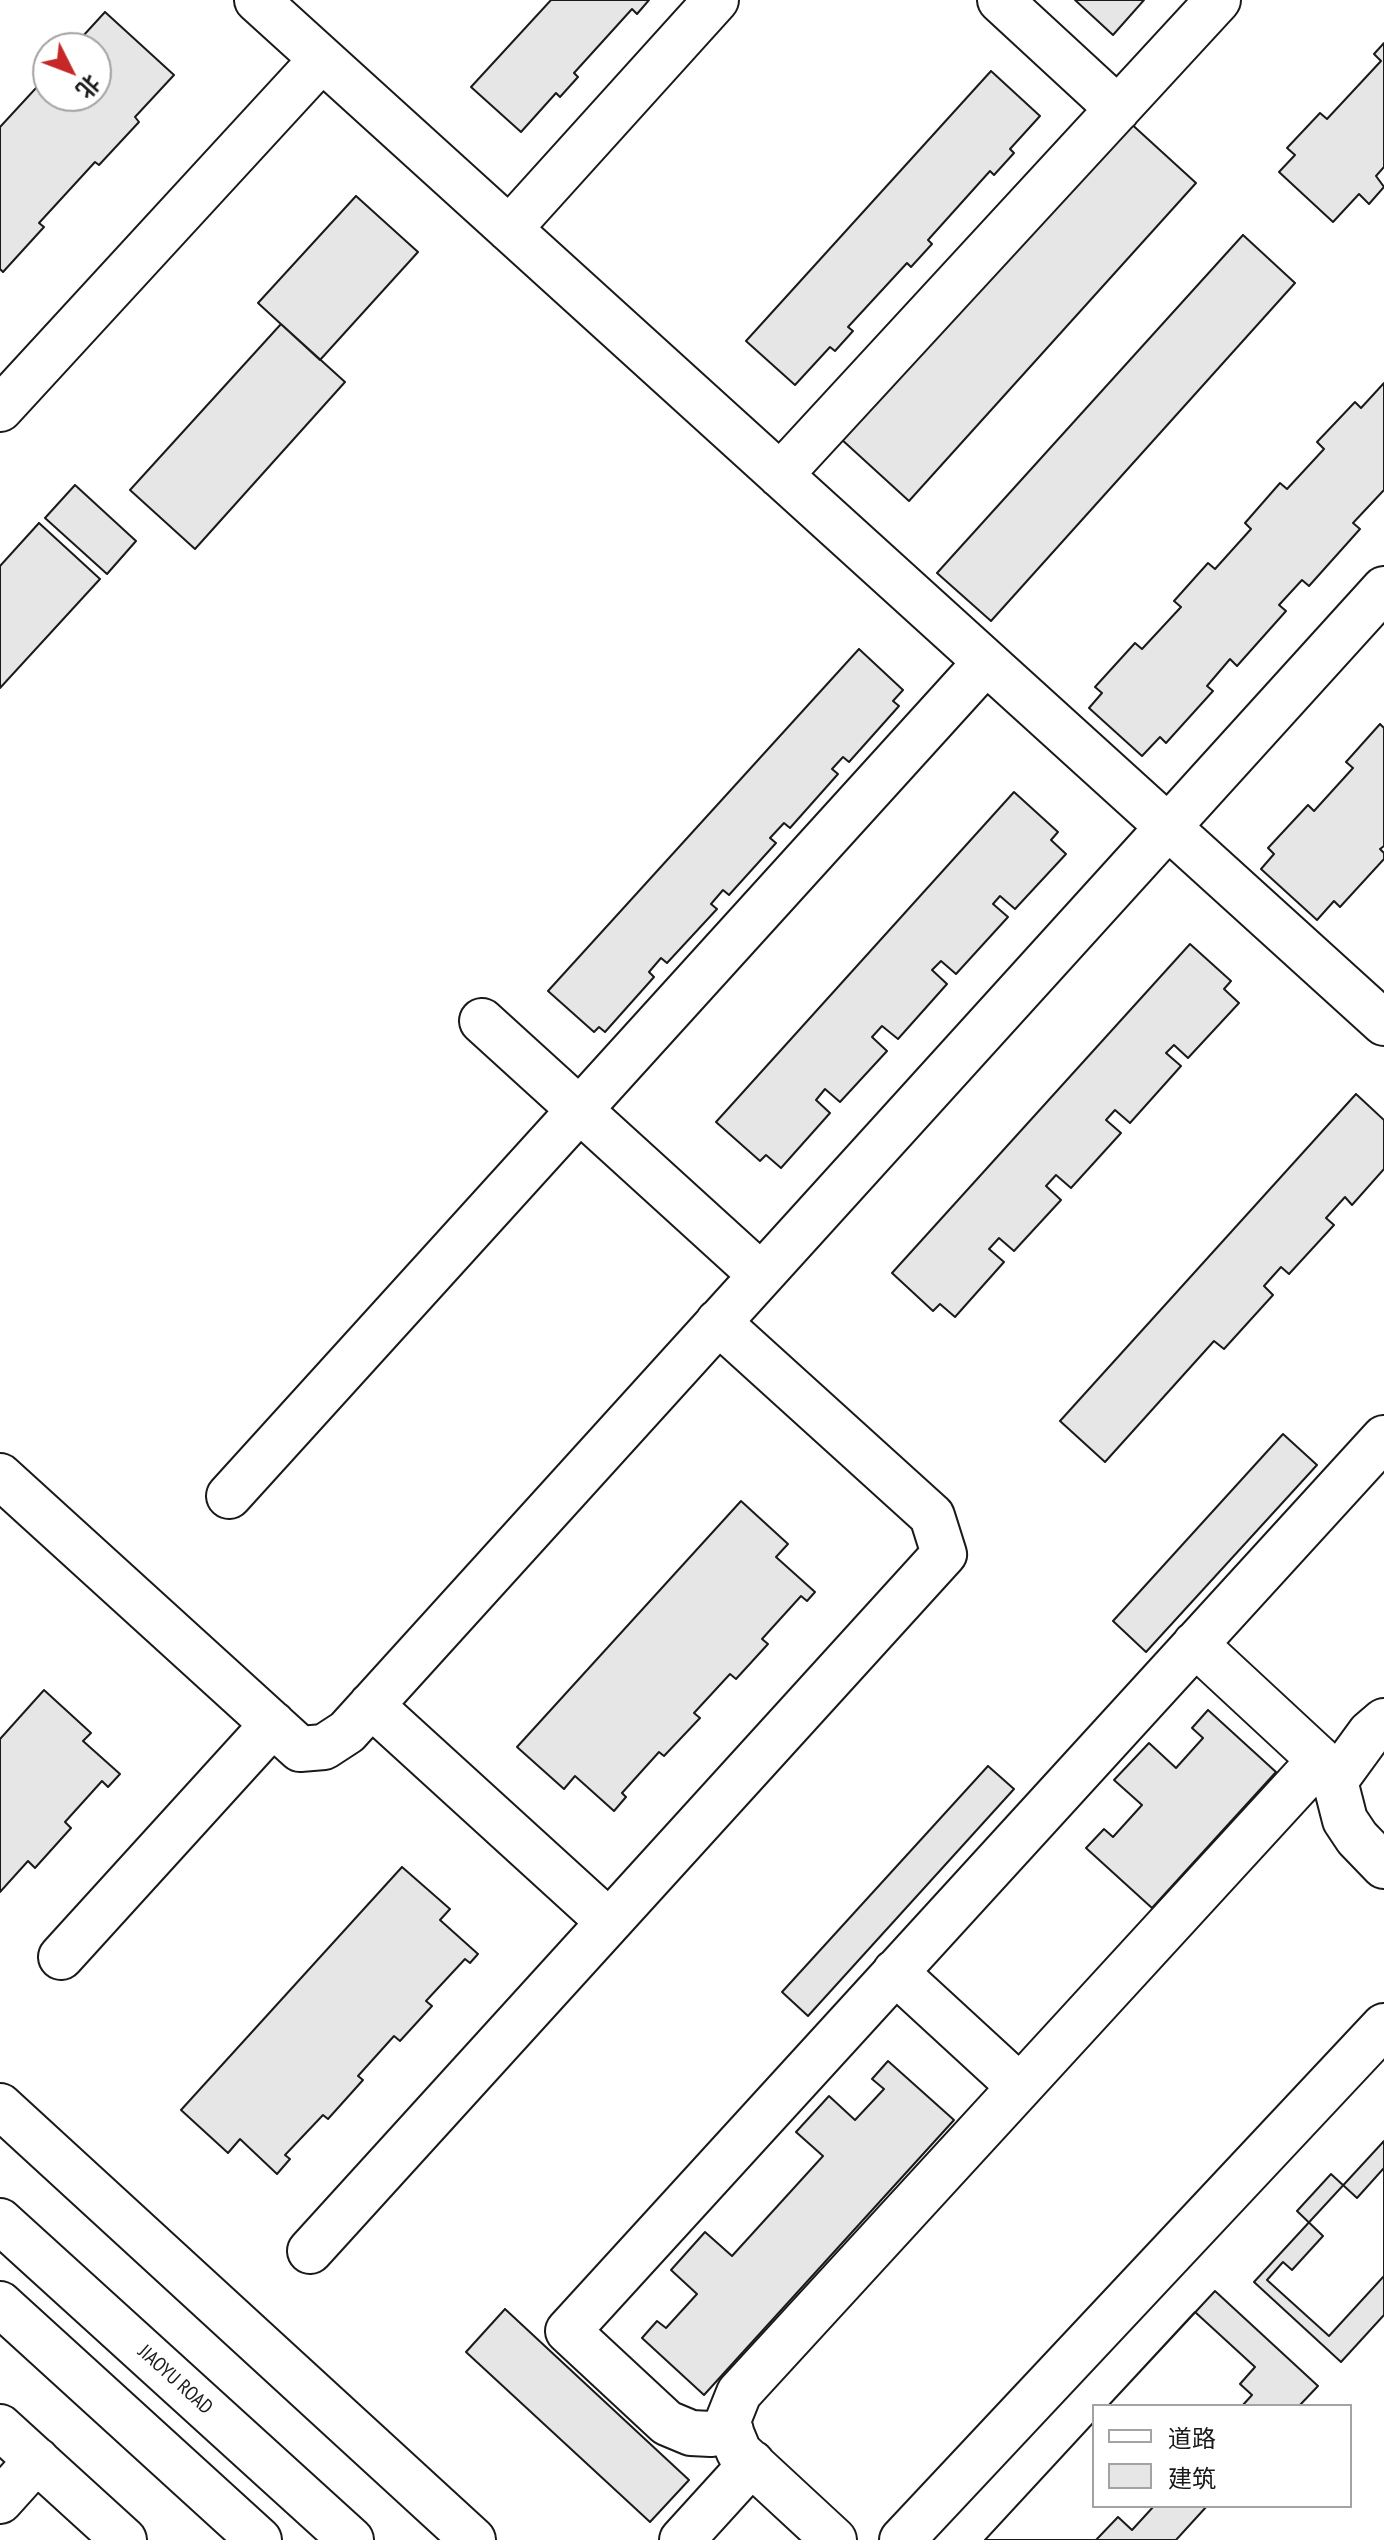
<!DOCTYPE html>
<meta charset="utf-8">
<style>
body{margin:0}
#map{position:relative;width:1384px;height:2540px;overflow:hidden;background:#fff;font-family:"PT Sans Narrow","Noto Sans SC",sans-serif}
canvas{display:block}
.legend{position:absolute;left:1092px;top:2404px;width:260px;height:104px;box-sizing:border-box;background:#fff;border:2px solid #a3a3a3;margin:0;padding:10px 14px;list-style:none;font-size:24px;color:#1a1a1a}
.legend li{display:flex;align-items:center;gap:16px;height:40px}
.legend b{width:40px;border:2px solid #a3a3a3}
.north{position:absolute;left:32px;top:32px;width:80px;height:80px;box-sizing:border-box;background:#fff;border:2px solid #a3a3a3;border-radius:50%;rotate:132deg;font-size:22px;font-weight:700;line-height:32px;text-align:center;color:#1a1a1a}
.north::after{content:'';display:block;margin:auto;width:28px;height:36px;background:#c62828;clip-path:polygon(50% 0,100% 100%,50% 72%,0 100%)}
</style>
<div id="map">
<canvas width="1384" height="2540"></canvas>
<ul class="legend">
<li><b style="height:10px;background:#fff"></b>道路</li>
<li><b style="height:22px;background:#e6e6e6"></b>建筑</li>
</ul>
<div class="north">北</div>
</div>
<script>
const context = document.querySelector('canvas').getContext('2d');
context.lineJoin = 'round';
function fillPath(path, color) {
  context.fillStyle = color;
  context.fill(path, 'evenodd');
}
function poly(rows) {
  const path = new Path2D();
  for (const r of rows) {
    path.moveTo(r[0], r[1]);
    for (let i = 2; i < r.length; i += 2) path.lineTo(r[i], r[i + 1]);
  }
  return path;
}
function stroke(path, color, width, dash) {
  context.strokeStyle = color;
  context.lineWidth = width;
  context.lineCap = dash ? 'butt' : 'round';
  context.setLineDash(dash || []);
  context.stroke(path);
}
function label(font, color, halo, rows, align = 'center') {
  context.font = font + ' "PT Sans Narrow",sans-serif';
  context.lineWidth = 6;
  context.setLineDash([]);
  context.textBaseline = 'middle';
  context.strokeStyle = halo;
  context.fillStyle = color;
  for (const [text, x, y, turn = 0] of rows) {
    context.save();
    context.translate(x, y);
    context.rotate((+turn || 0) * Math.PI / 180);
    context.textAlign = isNaN(turn) ? turn : align;
    if (halo) context.strokeText(text, 0, 0);
    context.fillText(text, 0, 0);
    context.restore();
  }
}
const building = poly([
 [551,0,649,0,637,14,632,9,574,73,578,77,560,97,556,93,521,132,471,87,551,0],
 [1075,0,1144,0,1113,35,1075,0],
 [105,12,174,75,135,117,139,122,99,165,95,162,39,223,44,227,3,272,0,269,0,127,48,75,48,96,96,96,96,48,72,48,105,12],
 [1384,43,1384,167,1376,176,1384,187,1369,204,1359,194,1333,222,1279,172,1295,155,1287,148,1320,113,1327,119,1381,61,1374,54,1384,43],
 [991,71,1040,116,1010,149,1014,153,994,175,990,171,928,240,932,244,911,267,907,263,848,327,853,331,835,351,830,347,795,385,746,341,991,71],
 [1127,120,1196,183,909,501,840,438,1127,120],
 [356,196,418,252,320,360,258,303,356,196],
 [1243,235,1295,283,991,621,937,573,1243,235],
 [281,324,345,382,195,549,130,490,281,324],
 [1384,383,1384,490,1353,523,1360,529,1309,586,1302,580,1279,605,1286,611,1237,666,1230,659,1207,686,1213,691,1166,743,1160,737,1142,756,1089,708,1102,693,1095,687,1135,643,1142,649,1181,607,1174,601,1208,563,1215,569,1251,529,1245,523,1280,483,1287,489,1324,449,1317,442,1355,402,1361,408,1384,383],
 [75,485,136,541,107,574,45,518,75,485],
 [39,523,100,579,0,688,0,566,39,523],
 [859,649,903,690,893,701,899,706,849,762,843,757,832,769,838,774,790,828,784,823,770,838,776,843,729,895,723,890,711,904,717,909,667,963,661,958,649,972,654,977,605,1032,599,1027,594,1032,548,991,859,649],
 [1380,724,1384,728,1384,846,1380,849,1384,853,1384,859,1340,907,1334,901,1317,920,1261,869,1274,854,1268,848,1308,805,1314,811,1353,768,1346,762,1380,724],
 [1014,792,1058,832,1051,840,1066,854,1015,909,1000,896,993,904,1008,917,956,974,941,961,932,970,947,984,898,1039,882,1026,872,1037,887,1051,840,1102,825,1089,816,1100,830,1113,781,1168,766,1155,760,1161,716,1122,1014,792],
 [1190,944,1231,981,1224,989,1239,1003,1188,1058,1174,1045,1166,1053,1181,1066,1130,1123,1115,1110,1106,1120,1121,1133,1071,1188,1056,1175,1046,1186,1061,1200,1014,1251,999,1238,989,1249,1004,1262,955,1317,940,1304,933,1311,892,1273,1190,944],
 [1356,1094,1384,1120,1384,1169,1352,1205,1345,1197,1326,1218,1334,1225,1289,1274,1281,1267,1264,1286,1273,1295,1224,1349,1214,1341,1105,1462,1060,1421,1356,1094],
 [1283,1434,1317,1465,1146,1652,1113,1621,1283,1434],
 [741,1501,788,1544,776,1557,815,1592,807,1601,801,1596,762,1639,768,1644,736,1679,730,1674,694,1713,700,1718,664,1756,659,1752,622,1793,626,1797,614,1811,575,1776,564,1789,517,1747,741,1501],
 [44,1690,91,1733,83,1741,120,1774,108,1787,102,1781,65,1822,71,1828,35,1868,28,1861,0,1892,0,1739,44,1690],
 [1208,1710,1276,1772,1152,1908,1086,1848,1104,1829,1113,1837,1142,1805,1114,1780,1149,1743,1176,1768,1203,1738,1192,1728,1208,1710],
 [988,1766,1014,1789,808,2016,782,1992,988,1766],
 [402,1867,450,1909,440,1920,478,1954,470,1963,465,1959,426,2001,432,2006,400,2041,394,2036,358,2076,363,2080,328,2119,323,2115,285,2155,290,2159,277,2174,240,2139,228,2153,181,2110,402,1867],
 [888,2061,954,2120,704,2395,642,2338,657,2321,666,2328,697,2294,671,2270,705,2232,732,2256,823,2156,796,2132,829,2096,855,2120,884,2089,872,2079,888,2061],
 [1384,2141,1384,2315,1341,2362,1254,2282,1384,2141],
 [1384,2168,1384,2276,1329,2336,1267,2280,1283,2262,1292,2270,1323,2236,1297,2211,1331,2174,1357,2198,1384,2168],
 [1215,2291,1318,2386,1299,2406,1108,2406,1215,2291],
 [505,2309,689,2480,650,2522,466,2352,505,2309],
 [1195,2312,1255,2367,1240,2384,1252,2395,1242,2406,1108,2406,1195,2312],
 [1094,2422,1094,2506,1154,2506,1132,2530,1118,2517,1096,2540,985,2540,1094,2422],
 [1094,2422,1094,2506,1207,2506,1176,2540,985,2540,1094,2422]
]);
fillPath(building, '#e6e6e6');
stroke(building, '#1a1a1a', 2);
const minor = poly([
 [257,0,1384,1023],
 [1000,0,1118,109],
 [509,229,716,0],
 [0,409,322,59],
 [780,475,1218,0],
 [482,1021,761,1275],
 [0,1476,300,1749,324,1747,347,1732,1384,589],
 [229,1496,986,662],
 [1195,1644,1320,1760,1335,1781,1345,1820,1357,1838,1384,1866],
 [371,1705,609,1922],
 [1335,1781,1370,1733,1384,1721],
 [61,1957,273,1724],
 [895,1972,1020,2087],
 [0,2106,473,2540],
 [310,2251,944,1554,932,1516,718,1322],
 [0,2427,124,2540],
 [731,2431,711,2434,691,2433,667,2423,568,2331,1384,1438],
 [0,2501,37,2460],
 [682,2540,752,2463],
 [834,2540,739,2452,727,2423,739,2393,1320,1760],
 [902,2540,1384,2026]
]);
const major = poly([
 [0,2221,351,2540],
 [0,2304,259,2540]
]);
stroke(minor, '#1a1a1a', 48);
stroke(major, '#1a1a1a', 48);
stroke(minor, '#fff', 44);
stroke(major, '#fff', 44);
label('20px', '#1a1a1a', '#fff', [
 ["JIAOYU ROAD",175,2380,42]
]);
</script>
